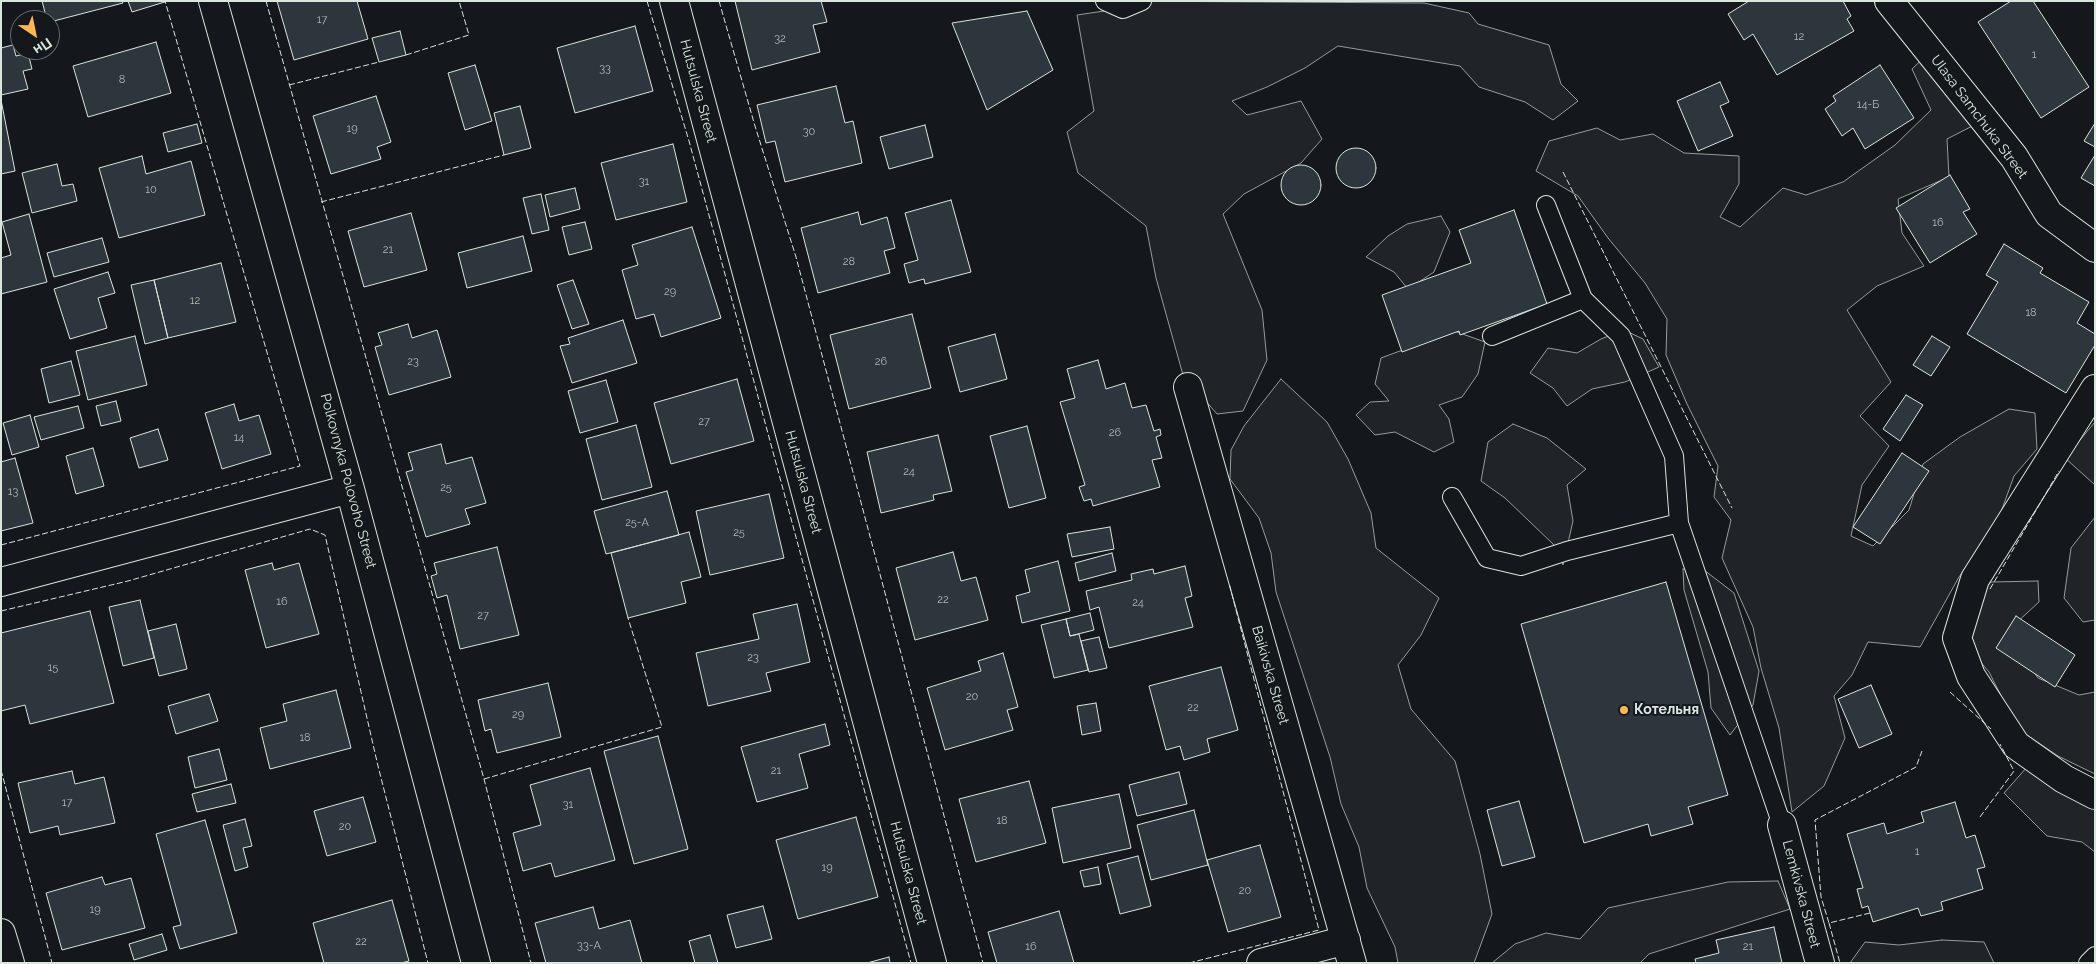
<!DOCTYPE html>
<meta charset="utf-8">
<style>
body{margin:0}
#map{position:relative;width:2096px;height:964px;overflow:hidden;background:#14181c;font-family:Raleway,sans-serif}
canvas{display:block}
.frame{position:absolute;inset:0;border:2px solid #d8e6dc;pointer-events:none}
.north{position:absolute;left:10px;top:10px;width:50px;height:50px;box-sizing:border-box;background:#14181c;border:1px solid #626a69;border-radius:50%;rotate:146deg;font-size:14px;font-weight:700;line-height:20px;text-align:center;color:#d8e6dc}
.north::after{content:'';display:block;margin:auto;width:18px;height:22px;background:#ffb74d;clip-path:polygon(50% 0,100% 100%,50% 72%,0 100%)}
</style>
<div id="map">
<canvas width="2096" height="964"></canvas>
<div class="frame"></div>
<div class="north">Пн</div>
</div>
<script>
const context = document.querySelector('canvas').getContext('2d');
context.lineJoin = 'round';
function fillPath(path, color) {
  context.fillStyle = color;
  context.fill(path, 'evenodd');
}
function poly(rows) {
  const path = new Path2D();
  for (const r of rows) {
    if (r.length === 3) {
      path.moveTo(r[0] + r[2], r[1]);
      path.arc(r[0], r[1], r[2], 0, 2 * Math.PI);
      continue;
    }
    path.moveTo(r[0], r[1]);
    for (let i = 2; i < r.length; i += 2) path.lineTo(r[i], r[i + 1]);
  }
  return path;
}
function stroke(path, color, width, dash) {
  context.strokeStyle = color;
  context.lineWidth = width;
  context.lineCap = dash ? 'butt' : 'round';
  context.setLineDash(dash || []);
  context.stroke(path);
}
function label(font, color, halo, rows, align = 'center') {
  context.font = font + ' Raleway,sans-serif';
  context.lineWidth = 4;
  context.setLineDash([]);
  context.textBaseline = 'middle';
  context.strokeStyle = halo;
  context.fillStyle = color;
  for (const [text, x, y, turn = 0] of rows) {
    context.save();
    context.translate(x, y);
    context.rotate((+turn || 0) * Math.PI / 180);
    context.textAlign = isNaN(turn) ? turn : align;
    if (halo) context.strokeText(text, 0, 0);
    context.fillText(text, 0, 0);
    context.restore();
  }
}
const green = poly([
 [1119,1,1424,3,1469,13,1478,24,1549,45,1561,84,1578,101,1553,120,1525,102,1479,87,1460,66,1338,46,1305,68,1267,87,1232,101,1247,115,1301,101,1322,139,1301,163,1244,194,1223,214,1262,310,1267,360,1243,411,1217,414,1183,375,1156,278,1146,226,1078,173,1067,132,1094,111,1077,15,1111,10,1119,1],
 [1930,52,1986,119,1947,139,1949,177,1898,199,1902,233,1924,266,1877,286,1847,310,1891,382,1860,416,1889,446,1862,485,1851,536,1873,546,1909,510,1923,464,1960,437,2009,409,2035,413,2037,449,2014,476,1997,523,1959,577,1920,647,1868,642,1852,675,1834,696,1845,738,1824,786,1792,812,1779,728,1761,668,1753,627,1722,558,1731,520,1714,497,1718,466,1687,404,1666,355,1667,319,1645,283,1608,238,1578,196,1536,171,1549,141,1597,128,1620,140,1653,134,1684,153,1739,156,1739,184,1720,217,1740,227,1783,188,1806,195,1843,182,1895,145,1931,110,1912,69,1930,52],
 [1441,216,1450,232,1434,272,1408,289,1394,272,1366,257,1388,236,1407,224,1441,216],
 [1624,330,1643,339,1659,367,1625,382,1592,389,1567,406,1553,388,1530,373,1548,348,1577,353,1601,339,1624,330],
 [1454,331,1485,342,1478,374,1462,397,1439,405,1449,419,1454,442,1434,452,1395,432,1375,435,1356,415,1370,402,1389,401,1375,384,1381,358,1454,331],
 [1281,379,1327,422,1348,459,1371,513,1376,548,1439,598,1421,635,1398,665,1411,709,1455,761,1480,854,1492,914,1474,963,1398,963,1395,947,1367,888,1359,847,1341,804,1330,757,1276,592,1271,553,1259,518,1230,479,1231,450,1244,426,1281,379],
 [2095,422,2095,485,2065,458,2095,422],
 [1513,424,1547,438,1586,469,1567,485,1573,521,1563,565,1553,544,1505,498,1481,481,1488,442,1513,424],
 [2095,517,2095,620,2083,622,2064,598,2071,548,2095,517],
 [1683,569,1704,570,1734,593,1759,671,1753,705,1730,735,1711,708,1708,672,1684,590,1683,569],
 [2038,581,2039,602,2015,624,2015,646,2038,678,2079,695,2095,692,2095,774,2058,756,2018,729,1989,672,1962,640,1968,608,1991,582,2038,581],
 [2028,766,2095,787,2095,852,2082,842,2047,836,2004,793,2028,766],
 [1778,881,1790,909,1649,954,1640,963,1492,963,1515,944,1546,933,1580,939,1608,908,1728,882,1778,881],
 [1942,940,1984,942,1994,963,1850,963,1865,942,1899,945,1942,940]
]);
fillPath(green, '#202428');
stroke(green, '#939e99', 1);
const building = poly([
 [42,1,122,1,123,3,50,22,47,20,42,1],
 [128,1,168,1,132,12,128,1],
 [277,1,357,1,368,39,294,60,277,1],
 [735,1,821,1,827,22,813,25,820,52,752,70,735,1],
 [1749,1,1843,1,1851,16,1847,19,1854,31,1777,75,1753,34,1744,40,1728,14,1749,1],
 [2011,1,2033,1,2089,87,2041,118,1978,22,2011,1],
 [1027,11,1053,70,987,110,952,23,1027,11],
 [635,26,653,91,575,113,557,48,635,26],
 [400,31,406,55,379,62,372,38,400,31],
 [156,42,171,93,88,117,73,66,156,42],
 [13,45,16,56,28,53,32,69,23,71,28,89,1,95,1,48,13,45],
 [475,65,492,121,465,130,448,73,475,65],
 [1880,65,1914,118,1865,149,1853,128,1842,136,1825,109,1836,101,1833,96,1880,65],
 [1720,82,1729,102,1720,106,1733,136,1698,151,1677,101,1720,82],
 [836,86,845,123,853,121,862,163,785,182,775,141,766,143,757,105,836,86],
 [376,96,391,142,377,147,381,159,331,174,313,116,376,96],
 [1,100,15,171,1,174,1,100],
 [520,106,531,148,504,155,494,113,520,106],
 [2095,123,2095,147,2084,141,2095,123],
 [197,124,202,143,168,152,163,133,197,124],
 [925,125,933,157,889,169,880,137,925,125],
 [673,144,687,202,616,220,601,163,673,144],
 [1356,168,20],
 [2095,155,2095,186,2081,178,2095,155],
 [142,156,146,174,191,161,205,215,119,238,99,168,142,156],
 [57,164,62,186,73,184,77,201,32,213,22,173,57,164],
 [1301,185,20],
 [1950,175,1970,209,1963,212,1977,234,1930,263,1896,208,1950,175],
 [575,188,580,209,550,217,545,195,575,188],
 [541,194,549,230,532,234,523,198,541,194],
 [951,200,971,272,925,284,924,279,909,283,904,264,918,260,905,213,951,200],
 [1514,210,1547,304,1460,335,1459,331,1402,352,1382,295,1471,263,1459,230,1514,210],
 [858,212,861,225,887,217,895,248,884,251,890,273,818,293,801,228,858,212],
 [411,213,427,270,364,287,348,231,411,213],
 [29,214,47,282,1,294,1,258,11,255,2,222,29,214],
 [585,222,592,249,569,255,562,227,585,222],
 [692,227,721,318,661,337,654,314,636,319,622,270,638,265,632,245,692,227],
 [523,236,532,271,467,288,458,253,523,236],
 [102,238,109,262,54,277,47,253,102,238],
 [2004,244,2043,268,2040,273,2089,302,2077,323,2095,334,2095,345,2066,393,1967,334,1998,282,1986,275,2004,244],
 [221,263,236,322,168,338,154,280,221,263],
 [108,272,115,293,98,298,107,328,70,339,54,289,108,272],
 [154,280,168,338,145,344,131,285,154,280],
 [573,280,589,324,572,329,557,285,573,280],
 [912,314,931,388,849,409,830,335,912,314],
 [623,320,637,363,572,383,560,346,570,344,568,338,623,320],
 [408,324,412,338,437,330,451,377,389,395,375,347,382,345,378,333,408,324],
 [995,334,1007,379,960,392,948,347,995,334],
 [135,336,147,385,88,400,76,351,135,336],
 [1932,336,1950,347,1931,376,1913,365,1932,336],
 [1098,360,1106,389,1125,383,1132,408,1146,405,1154,431,1160,429,1161,435,1156,437,1162,458,1152,460,1160,487,1093,506,1091,499,1084,501,1079,487,1085,485,1060,402,1075,398,1067,369,1098,360],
 [71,361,80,395,49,403,41,369,71,361],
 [737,379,754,441,671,464,654,403,737,379],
 [606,380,618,422,580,433,568,391,606,380],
 [1906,395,1923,405,1900,441,1883,429,1906,395],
 [116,401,121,421,101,426,96,406,116,401],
 [234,404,239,421,259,415,271,454,222,469,205,413,234,404],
 [78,406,84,428,41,440,34,417,78,406],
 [30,415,39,447,12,455,3,423,30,415],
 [636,425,652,487,602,500,586,439,636,425],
 [1027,426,1046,498,1009,508,990,436,1027,426],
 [158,429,168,460,139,468,130,438,158,429],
 [938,435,952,491,933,495,934,500,881,513,867,452,938,435],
 [441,444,446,464,472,457,486,503,465,509,470,524,426,537,406,472,413,470,408,453,441,444],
 [93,448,104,486,76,494,66,456,93,448],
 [1902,453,1929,471,1880,544,1853,527,1902,453],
 [15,458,33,523,1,531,1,462,15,458],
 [667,491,679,535,606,554,594,511,667,491],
 [769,494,784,558,710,575,696,511,769,494],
 [1110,527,1114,549,1072,557,1067,534,1110,527],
 [689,532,701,577,681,582,686,603,628,618,611,553,689,532],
 [497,547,519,635,460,649,447,595,437,598,431,576,437,574,434,563,497,547],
 [953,552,961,581,976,577,988,620,915,640,896,568,953,552],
 [1112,553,1116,571,1079,581,1075,563,1112,553],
 [1058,561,1070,611,1022,623,1016,596,1030,592,1025,570,1058,561],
 [272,563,274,570,299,563,319,634,266,648,245,570,272,563],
 [1185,566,1192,596,1185,598,1193,627,1109,648,1099,607,1090,610,1086,591,1132,580,1131,574,1153,569,1154,574,1185,566],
 [1666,582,1728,795,1688,807,1693,824,1651,836,1648,824,1584,843,1521,624,1666,582],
 [140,600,154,658,123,666,109,607,140,600],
 [797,604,810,662,766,673,771,691,708,706,696,653,759,639,753,614,797,604],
 [90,611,114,703,30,724,25,705,1,711,1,633,90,611],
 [1090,613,1094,630,1070,636,1066,619,1090,613],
 [2016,616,2075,655,2055,687,1996,648,2016,616],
 [1066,619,1070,636,1079,634,1088,670,1054,678,1041,625,1066,619],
 [176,624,187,669,159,676,148,631,176,624],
 [1099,637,1107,668,1089,672,1081,641,1099,637],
 [1003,653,1018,707,1007,710,1013,730,945,750,927,688,981,671,978,661,1003,653],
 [1221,667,1238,730,1207,739,1210,752,1184,760,1180,746,1166,750,1149,686,1221,667],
 [548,683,561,737,497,753,491,729,485,731,478,700,548,683],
 [1871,685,1892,734,1859,748,1838,699,1871,685],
 [336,690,351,748,270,769,260,728,287,721,283,704,336,690],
 [209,694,218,721,176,734,168,706,209,694],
 [1096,703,1101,731,1082,735,1077,706,1096,703],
 [825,724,830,745,799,754,808,788,757,802,741,747,825,724],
 [658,736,688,849,634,864,604,751,658,736],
 [219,749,227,780,195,788,188,757,219,749],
 [590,768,615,860,555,877,551,863,523,871,513,833,541,825,530,785,590,768],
 [72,771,75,784,104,777,115,823,60,835,58,826,30,833,18,783,72,771],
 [1179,772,1187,804,1137,816,1129,785,1179,772],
 [1029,781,1046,843,976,862,959,799,1029,781],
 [231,784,236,803,197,812,192,794,231,784],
 [1119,794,1131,848,1063,863,1052,808,1119,794],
 [363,797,376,842,327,856,314,811,363,797],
 [1519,801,1535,857,1502,866,1487,810,1519,801],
 [1955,802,1966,838,1975,835,1985,867,1977,869,1983,889,1941,902,1943,910,1921,916,1918,908,1873,922,1868,906,1862,908,1857,889,1863,888,1847,834,1884,823,1887,834,1924,822,1921,812,1955,802],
 [1194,810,1208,865,1151,880,1137,825,1194,810],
 [856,817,878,897,798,919,776,840,856,817],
 [245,819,252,846,243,848,248,867,235,871,223,825,245,819],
 [205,820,237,933,180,949,173,927,181,925,156,834,205,820],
 [1260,845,1281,917,1228,932,1207,860,1260,845],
 [1138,856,1151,906,1120,914,1107,864,1138,856],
 [1098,867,1101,884,1084,887,1080,871,1098,867],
 [102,877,105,885,131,878,145,928,62,950,46,893,102,877],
 [392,900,409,961,401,963,324,963,313,923,392,900],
 [763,906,772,939,736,948,727,915,763,906],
 [593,907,599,929,630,920,642,963,546,963,535,923,593,907],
 [1059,911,1074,963,997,963,988,932,1059,911],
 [1774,927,1782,963,1696,963,1695,959,1719,953,1716,940,1774,927],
 [162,934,167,950,134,960,129,944,162,934],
 [710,935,718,963,695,963,689,941,710,935],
 [889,957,890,963,867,963,889,957]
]);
fillPath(building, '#2c363c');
stroke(building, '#d8e6dc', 1);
const service = poly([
 [1105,1,1123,9,1142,1],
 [1546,205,1583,299,1621,336,1674,456,1679,523],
 [1492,336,1583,299],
 [1452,497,1487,558,1521,566,1567,551,1679,523,1782,825],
 [2088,963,2095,956]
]);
const minor = poly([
 [213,1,350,489,476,963],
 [674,1,932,963],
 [1889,1,2014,157,2049,214,2095,248],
 [1188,387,1352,963],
 [2095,389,1975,579,1957,638,1971,676,2016,745,2064,779,2095,795],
 [1,582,350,489],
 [1782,825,1820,963],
 [1,933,10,963],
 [1261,963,1346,940]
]);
stroke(service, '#d8e6dc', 20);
stroke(minor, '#d8e6dc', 30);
stroke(service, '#14181c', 18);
stroke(minor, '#14181c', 28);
stroke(poly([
 [266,1,484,779,531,963],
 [647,1,689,141,911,963],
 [719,1,755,126,796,257,983,963],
 [406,55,469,35,459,1],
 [289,85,379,62],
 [1563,172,1732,508],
 [321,202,504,155],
 [1,545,300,466,165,1],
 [1990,589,2059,471],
 [1,611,128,581,310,529,325,535,378,766,428,963],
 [1950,692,1991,729],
 [1,770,52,963],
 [484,779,662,727,628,618],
 [1980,817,2014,771,2000,744],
 [1870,913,1829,923,1821,897,1815,820,1916,767,1922,751],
 [1829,923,1840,963],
 [1189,963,1319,930,1229,583]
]), '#d8e6dc', 1, [6, 2.5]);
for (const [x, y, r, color] of [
 [1624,710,5,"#ffb74d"]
]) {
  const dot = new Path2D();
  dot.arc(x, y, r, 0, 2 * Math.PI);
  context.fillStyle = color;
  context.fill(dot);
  stroke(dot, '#14181c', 2);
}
label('11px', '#adbab4', null, [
 ["17",322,20],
 ["12",1799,37],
 ["32",780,39],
 ["1",2034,55],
 ["33",605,69],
 ["8",122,80],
 ["14-Б",1868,105],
 ["19",352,129],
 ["30",809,132],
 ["31",644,182],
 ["10",151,190],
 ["16",1938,223],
 ["21",388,250],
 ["28",849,262],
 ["29",670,292],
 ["12",195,301],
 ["18",2031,313],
 ["23",413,362],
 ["26",881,362],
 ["27",704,422],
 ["26",1115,433],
 ["14",239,438],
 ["24",909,472],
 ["25",446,488],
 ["13",13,492],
 ["25-А",637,523],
 ["25",739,533],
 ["22",943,600],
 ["16",282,602],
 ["24",1138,603],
 ["27",483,616],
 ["23",753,658],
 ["15",53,668],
 ["20",972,697],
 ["22",1193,708],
 ["29",518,715],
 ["18",305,738],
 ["21",776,771],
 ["17",67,803],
 ["31",568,805],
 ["18",1002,821],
 ["20",345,827],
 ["1",1917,852],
 ["19",827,868],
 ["20",1245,891],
 ["19",95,910],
 ["22",361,942],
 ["33-А",589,946],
 ["16",1031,947],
 ["21",1748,947]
]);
label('14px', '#d8e6dc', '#14181c', [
 ["Hutsulska Street",698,91,75],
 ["Ulasa Samchuka Street",1979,117,53],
 ["Polkovnyka Polovoho Street",348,481,75],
 ["Hutsulska Street",803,482,75],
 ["Baikivska Street",1270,675,74],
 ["Hutsulska Street",908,873,75],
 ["Lemkivska Street",1801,894,75]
]);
label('bold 14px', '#d8e6dc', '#14181c', [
 ["Котельня",1634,710]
], 'left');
</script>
